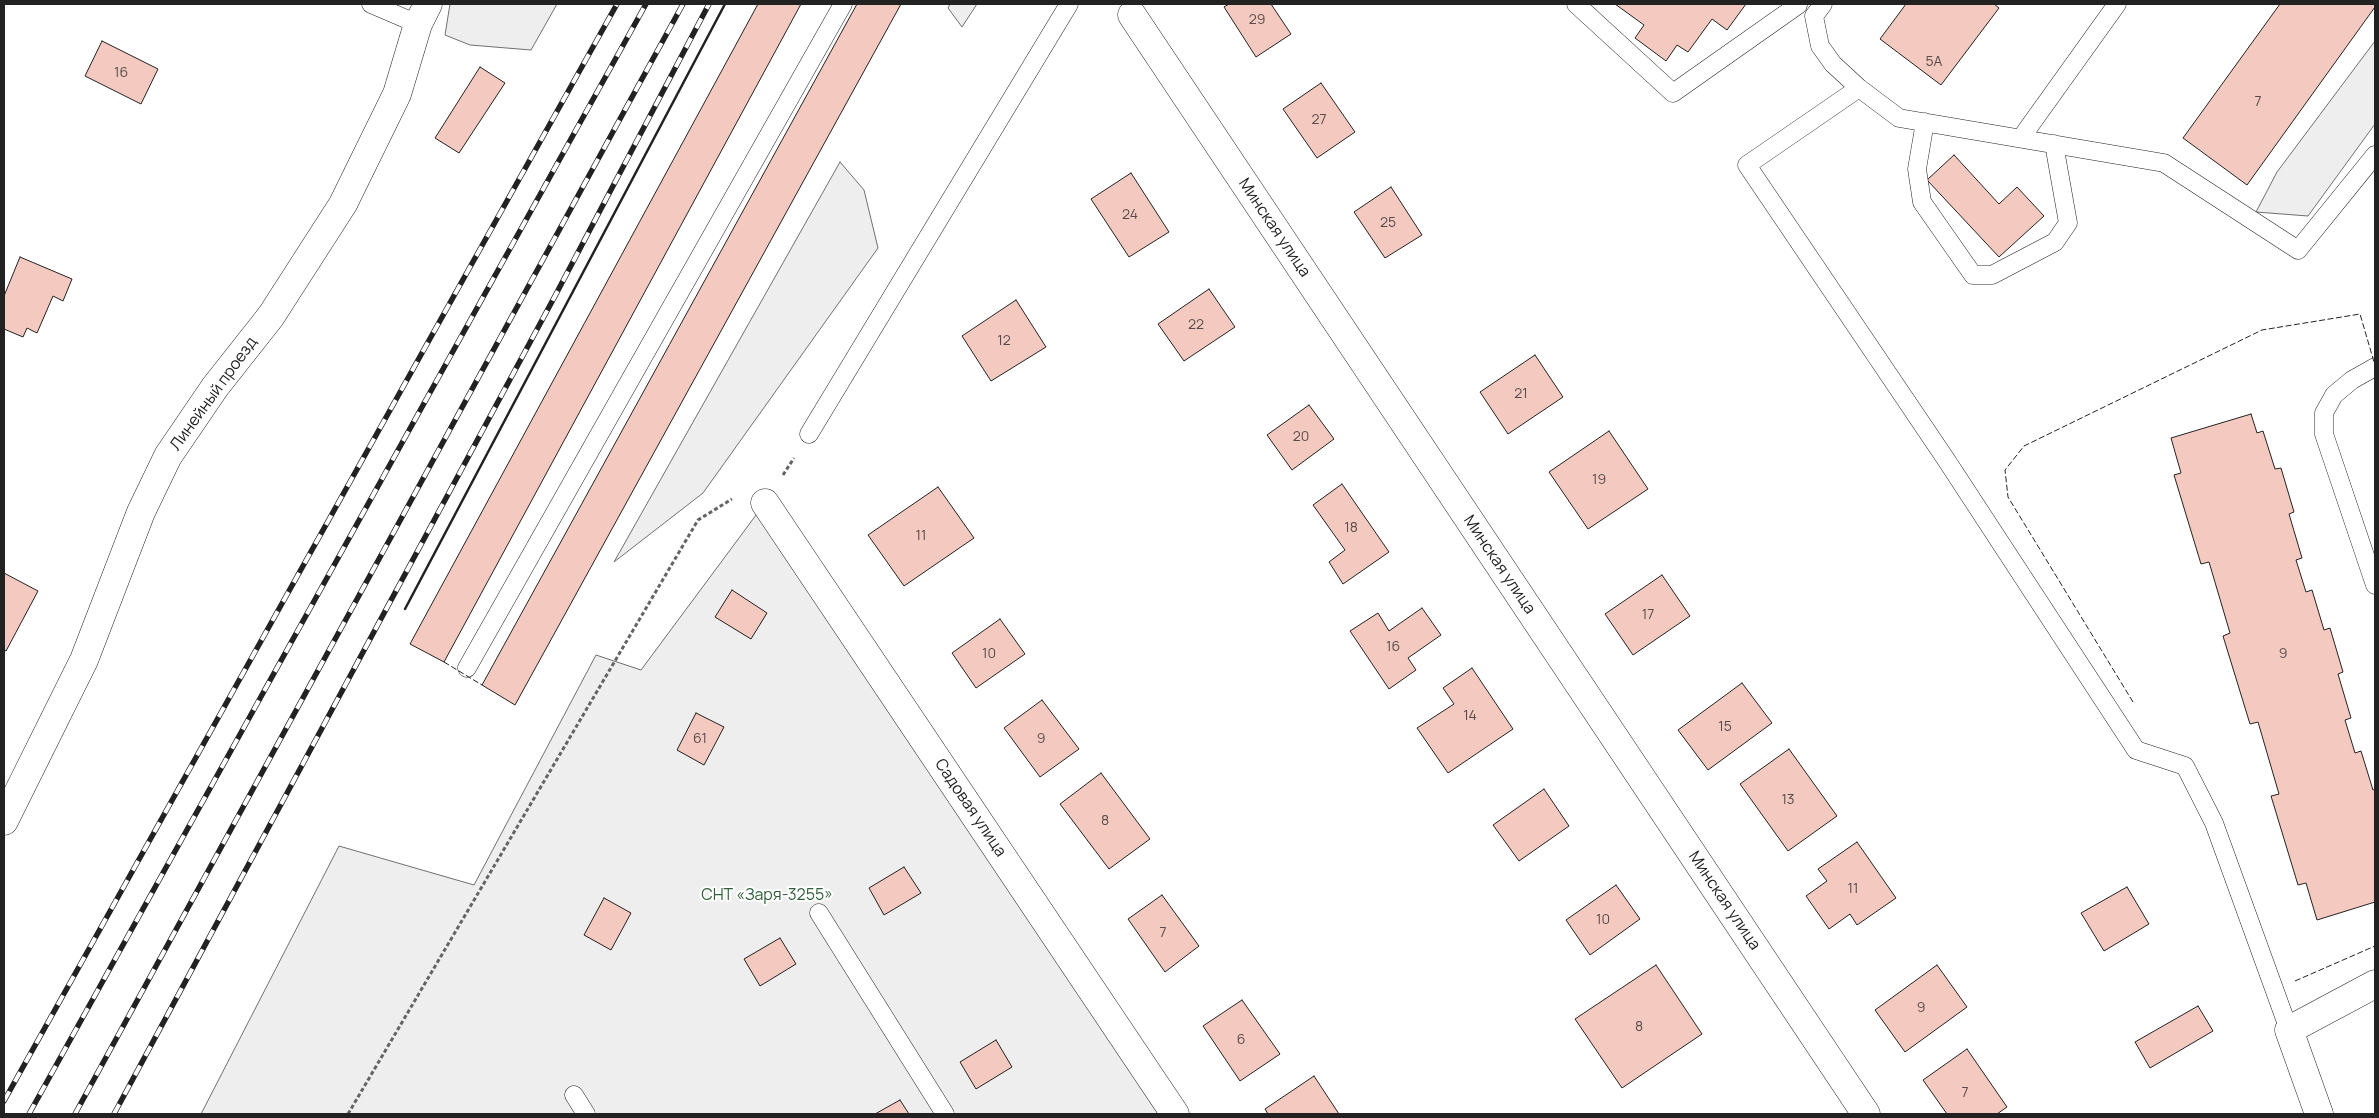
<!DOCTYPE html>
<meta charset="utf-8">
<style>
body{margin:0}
#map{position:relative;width:2379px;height:1118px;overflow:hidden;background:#fff;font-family:Manrope,sans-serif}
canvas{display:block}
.frame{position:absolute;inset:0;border:5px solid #222;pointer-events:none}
</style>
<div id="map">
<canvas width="2379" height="1118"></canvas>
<div class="frame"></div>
</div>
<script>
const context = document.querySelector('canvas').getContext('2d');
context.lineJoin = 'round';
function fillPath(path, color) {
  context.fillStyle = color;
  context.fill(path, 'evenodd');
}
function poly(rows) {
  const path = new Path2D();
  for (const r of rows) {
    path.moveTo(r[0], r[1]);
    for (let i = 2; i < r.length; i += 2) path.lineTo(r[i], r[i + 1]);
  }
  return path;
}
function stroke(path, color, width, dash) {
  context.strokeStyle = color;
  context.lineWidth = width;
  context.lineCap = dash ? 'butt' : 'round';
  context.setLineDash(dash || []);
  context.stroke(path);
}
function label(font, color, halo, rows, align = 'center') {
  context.font = font + ' Manrope,sans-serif';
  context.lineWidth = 4;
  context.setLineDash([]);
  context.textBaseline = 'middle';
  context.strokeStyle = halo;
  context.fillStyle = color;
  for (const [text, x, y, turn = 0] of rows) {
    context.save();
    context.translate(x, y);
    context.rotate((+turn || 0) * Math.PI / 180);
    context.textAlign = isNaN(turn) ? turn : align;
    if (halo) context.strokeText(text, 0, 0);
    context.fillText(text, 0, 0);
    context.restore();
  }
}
const green = poly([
 [450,4,557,4,531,50,470,45,445,35,450,4],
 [950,4,977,4,962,27,948,8,950,4],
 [2375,41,2375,124,2308,216,2256,212,2277,172,2375,41],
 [840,162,864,190,878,248,703,493,614,562,840,162],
 [765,503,1175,1114,201,1114,339,846,474,885,596,655,641,670,765,503]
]);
fillPath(green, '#eee');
stroke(green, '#6f6f6f', 1);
const building = poly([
 [758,4,801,4,444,662,410,644,758,4],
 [857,4,901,4,515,705,482,685,857,4],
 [1229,4,1271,4,1291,34,1256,57,1224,7,1229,4],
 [1615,4,1746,4,1727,30,1712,19,1688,52,1677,45,1666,61,1635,38,1644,25,1615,4],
 [1906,4,1994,4,1999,8,1941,85,1880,39,1906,4],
 [2280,4,2375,4,2375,7,2247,185,2183,138,2280,4],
 [102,41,158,69,141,104,85,76,102,41],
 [480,67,505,83,459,153,435,138,480,67],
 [1321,83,1355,132,1317,158,1283,109,1321,83],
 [1954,155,1999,204,2017,187,2044,216,1999,257,1927,180,1954,155],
 [1131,173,1169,232,1129,257,1091,199,1131,173],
 [1391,187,1422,235,1385,258,1354,212,1391,187],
 [20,257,72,279,63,301,53,296,37,333,27,328,23,337,4,329,4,296,20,257],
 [1209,289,1235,327,1184,361,1158,324,1209,289],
 [1016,300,1046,347,991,381,962,336,1016,300],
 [1535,355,1563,397,1508,434,1480,392,1535,355],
 [1309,405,1334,439,1292,470,1267,435,1309,405],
 [2251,414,2257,433,2263,431,2275,469,2281,468,2294,512,2289,514,2302,558,2296,560,2306,592,2312,590,2324,630,2330,628,2343,672,2338,674,2351,718,2345,720,2355,753,2361,751,2373,790,2375,789,2375,902,2317,920,2306,883,2298,885,2271,796,2279,794,2258,722,2250,724,2223,636,2230,633,2209,562,2201,564,2174,475,2181,473,2171,438,2251,414],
 [1609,431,1648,489,1588,529,1549,472,1609,431],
 [1342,484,1389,552,1343,584,1329,562,1345,550,1313,505,1342,484],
 [938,487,974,538,904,586,868,535,938,487],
 [4,573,38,591,6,651,4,650,4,573],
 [1662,575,1690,616,1633,655,1605,614,1662,575],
 [732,590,767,613,751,639,715,617,732,590],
 [1422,608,1441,635,1408,658,1416,670,1389,689,1350,631,1378,613,1389,631,1422,608],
 [1000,619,1025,654,976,688,952,653,1000,619],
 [1472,668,1513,729,1448,773,1417,728,1454,704,1443,688,1472,668],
 [1742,683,1772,723,1708,770,1678,730,1742,683],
 [1042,700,1079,749,1040,777,1004,728,1042,700],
 [696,713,724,727,704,765,677,750,696,713],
 [1789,749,1837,816,1788,851,1740,784,1789,749],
 [1101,773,1150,839,1109,869,1060,804,1101,773],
 [1544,789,1569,826,1519,861,1493,825,1544,789],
 [1857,842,1896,898,1857,925,1850,914,1829,929,1806,896,1827,881,1818,869,1857,842],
 [904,867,921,893,884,915,869,888,904,867],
 [1616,885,1640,919,1590,955,1566,920,1616,885],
 [2127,887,2149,924,2104,951,2081,913,2127,887],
 [1162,895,1199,946,1165,972,1128,919,1162,895],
 [604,898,631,913,611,950,584,935,604,898],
 [780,938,796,964,760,986,744,959,780,938],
 [1656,965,1702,1034,1622,1088,1575,1019,1656,965],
 [1937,965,1967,1007,1905,1052,1875,1010,1937,965],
 [1242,1000,1280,1054,1240,1081,1203,1026,1242,1000],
 [2198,1006,2213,1031,2150,1068,2135,1042,2198,1006],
 [996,1040,1012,1067,976,1089,960,1062,996,1040],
 [1967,1049,2007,1107,1997,1114,1947,1114,1923,1080,1967,1049],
 [1314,1076,1339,1114,1268,1114,1265,1109,1314,1076],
 [900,1100,909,1114,875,1114,900,1100]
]);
fillPath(building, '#f3c9c0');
stroke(building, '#222', 1);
const service = poly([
 [371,4,418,24],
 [1576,4,1673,93,1798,5],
 [1823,4,1814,16,1820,46,1833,64,1859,88,1899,118,2164,163,2298,250,2375,155],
 [1859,88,1747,165,1947,461,2136,750,2185,766,2214,823,2289,1030],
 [1925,122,1917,169,1922,202,1973,275,1992,275,2055,242,2068,223,2054,144],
 [2021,138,2117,4],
 [2375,367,2352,380,2334,395,2324,413,2324,434,2375,585],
 [809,434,1069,4],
 [467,668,843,4],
 [819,913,945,1114],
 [574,1095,586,1114]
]);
const minor = poly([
 [1132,15,1866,1114],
 [765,503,1175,1114],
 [4,821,84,660,141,512,168,456,215,387,271,316,343,204,397,94,418,24,428,4],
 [2319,1114,2289,1030,2375,984]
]);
stroke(service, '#222', 19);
stroke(minor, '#222', 29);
stroke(poly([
 [783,475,794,458],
 [348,1114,698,520,732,499]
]), '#646464', 3, [4, 2.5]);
stroke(service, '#fff', 18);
stroke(minor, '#fff', 28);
const rail = poly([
 [4,1101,617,4],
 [29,1114,646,4],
 [75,1114,683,4],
 [114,1114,555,296,709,4]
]);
stroke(rail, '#222', 5.5);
stroke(rail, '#fff', 4, [11]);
stroke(poly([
 [444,662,482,685],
 [2133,702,2008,497,2005,470,2024,446,2262,330,2360,314,2374,362],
 [2295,981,2375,946]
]), '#222', 1, [6, 2.5]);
stroke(poly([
 [405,609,725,4]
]), '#222', 2.5);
label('14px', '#564c4a', null, [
 ["29",1257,20],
 ["5А",1934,62],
 ["16",121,73],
 ["7",2258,102],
 ["27",1319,120],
 ["24",1130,215],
 ["25",1388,223],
 ["22",1196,325],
 ["12",1004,341],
 ["21",1521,394],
 ["20",1301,437],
 ["19",1599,480],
 ["18",1351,528],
 ["11",921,536],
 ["17",1648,615],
 ["16",1393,647],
 ["10",989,654],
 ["9",2283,654],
 ["14",1470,716],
 ["15",1725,727],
 ["61",700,739],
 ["9",1041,739],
 ["13",1788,800],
 ["8",1105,821],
 ["11",1853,889],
 ["10",1603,920],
 ["7",1163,933],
 ["9",1921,1008],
 ["8",1639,1027],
 ["6",1241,1040],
 ["7",1965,1093]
]);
label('16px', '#222', '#fff', [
 ["Минская улица",1274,228,56],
 ["Линейный проезд",214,394,-54],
 ["Минская улица",1499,565,56],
 ["Садовая улица",970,808,56],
 ["Минская улица",1724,901,56]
]);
label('16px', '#2f5e38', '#fff', [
 ["СНТ «Заря-3255»",767,896]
]);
</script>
